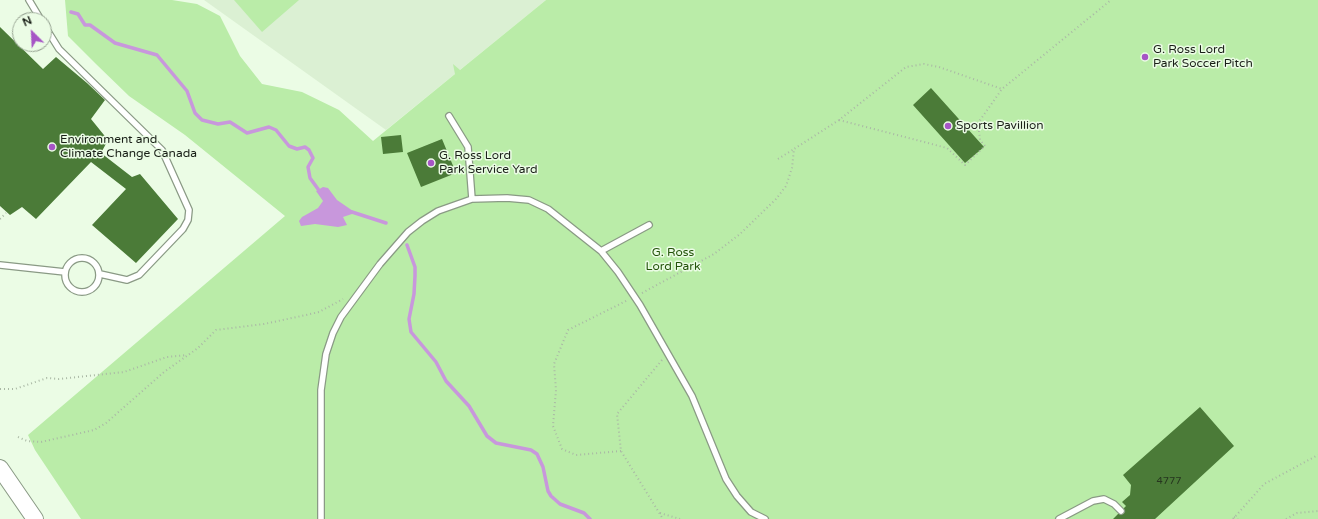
<!DOCTYPE html>
<style>
body{margin:0}
#map{position:relative;width:1318px;height:519px;overflow:hidden;background:#ebfce5;font-family:"Varela Round",sans-serif}
canvas{display:block}
.north{position:absolute;left:12px;top:12px;width:40px;height:40px;box-sizing:border-box;background:#ebfce5;border:1px solid #97a493;border-radius:50%;rotate:336deg;font-size:11px;font-weight:700;line-height:16px;text-align:center;color:#191f17}
.north::after{content:'';display:block;margin:auto;width:14px;height:18px;background:#a655c5;clip-path:polygon(50% 0,100% 100%,50% 72%,0 100%)}
</style>
<div id="map">
<canvas width="1318" height="519"></canvas>
<div class="north">N</div>
</div>
<script>
const context = document.querySelector('canvas').getContext('2d');
context.lineJoin = 'round';
function fillPath(path, color) {
  context.fillStyle = color;
  context.fill(path, 'evenodd');
}
function poly(rows) {
  const path = new Path2D();
  for (const r of rows) {
    if (r.length === 3) {
      path.moveTo(r[0] + r[2], r[1]);
      path.arc(r[0], r[1], r[2], 0, 2 * Math.PI);
      continue;
    }
    path.moveTo(r[0], r[1]);
    for (let i = 2; i < r.length; i += 2) path.lineTo(r[i], r[i + 1]);
  }
  return path;
}
function stroke(path, color, width, dash) {
  context.strokeStyle = color;
  context.lineWidth = width;
  context.lineCap = dash ? 'butt' : 'round';
  context.setLineDash(dash || []);
  context.stroke(path);
}
function label(font, color, halo, rows, align = 'center') {
  context.font = font + ' "Varela Round",sans-serif';
  context.lineWidth = 3;
  context.setLineDash([]);
  context.textBaseline = 'middle';
  context.strokeStyle = halo;
  context.fillStyle = color;
  for (const [text, x, y, turn = 0] of rows) {
    context.save();
    context.translate(x, y);
    context.rotate((+turn || 0) * Math.PI / 180);
    context.textAlign = isNaN(turn) ? turn : align;
    if (halo) context.strokeText(text, 0, 0);
    context.fillText(text, 0, 0);
    context.restore();
  }
}
fillPath(poly([
 [204,0,546,0,386,130]
]), '#dbf0d3');
fillPath(poly([
 [65,0,172,0,197,4,220,16,240,56,262,84,302,92,339,110,373,141,455,74,453,64,460,70,546,0,1318,0,1318,519,81,519,35,450,28,435,285,216,185,135,129,96,96,64,68,36],
 [234,0,299,0,262,32]
]), '#baeca8');
fillPath(poly([
 [323,187,328,188,337,200,353,211,352,214,343,217,347,225,338,227,315,224,301,226,299,221,302,217,318,208,323,201,316,191]
]), '#c897dc');
stroke(poly([
 [71,12,78,14,85,25,90,25,115,43,157,55,187,91,195,113,202,120,218,124,230,122,247,133,269,127,276,130,289,146,297,149,305,147,309,150,313,158,308,167,310,178,318,189],
 [352,212,386,223],
 [407,245,415,267,415,276,414,294,409,319,411,332,436,362,446,381,469,406,487,436,496,443,531,450,537,454,543,467,548,491,551,496,560,504,584,513,590,519]
]), '#c897dc', 3.5);
fillPath(poly([
 [0,27,43,69,56,57,87,83,105,100,91,119,108,140,101,153,132,177,140,174,178,219,136,263,92,225,126,189,91,162,36,219,22,207,10,215,0,206],
 [931,88,984,147,965,163,913,105],
 [401,135,403,152,383,154,381,137],
 [442,139,456,173,421,187,407,153],
 [1200,407,1234,446,1155,519,1113,519,1118,514,1124,514,1124,508,1126,506,1122,502,1130,495,1131,485,1123,475]
]), '#4b7b38');
const service = poly([
 [29,0,41,20],
 [44,25,59,49,162,150,189,210,188,220,183,229,139,275,127,280,100,274],
 [449,116,468,147,472,199],
 [601,251,649,225],
 [82,275,17],
 [0,265,65,272],
 [321,519,321,390,326,354,333,333,341,317,380,264,408,232,422,221,438,211,472,199,507,198,529,200,548,209,601,251,618,272,640,305,692,396,726,479,737,496,751,512,765,519],
 [1059,519,1093,501,1104,499,1114,504,1121,511]
]);
const secondary = poly([
 [0,468,35,519]
]);
stroke(service, '#8a9a85', 8);
stroke(secondary, '#8a9a85', 18);
stroke(poly([
 [839,120,947,148,965,165,985,146,980,140,978,123,1002,89,1111,0],
 [778,159,794,149],
 [0,219,6,213],
 [642,293,714,254,740,234,776,199,786,186,792,168,794,149,839,120,906,67,924,64,939,67,1002,89],
 [662,360,617,414,621,451,663,519],
 [0,389,15,389,47,378,59,379,124,372,167,357,187,355],
 [18,437,27,441,41,442,94,430,106,423,164,372,198,348,216,330,264,324,306,315,319,312,343,299],
 [621,451,576,455,562,449,553,426,556,390,554,364,568,330,628,300],
 [660,513,680,519],
 [1234,517,1238,519],
 [1233,519,1264,484,1318,455],
 [1286,519,1297,513,1318,511]
]), '#aab8a5', 2, [1, 3]);
stroke(service, '#fff', 5.5);
stroke(secondary, '#fff', 16);
for (const [x, y, r, color] of [
 [1145,57,4,"#a655c5"],
 [948,126,4,"#a655c5"],
 [52,147,4,"#a655c5"],
 [431,163,4,"#a655c5"]
]) {
  const dot = new Path2D();
  dot.arc(x, y, r, 0, 2 * Math.PI);
  context.fillStyle = color;
  context.fill(dot);
  stroke(dot, '#ebfce5', 1.5);
}
label('10px', '#26361f', null, [
 ["4777",1169,481]
]);
label('12px', '#191f17', '#ebfce5', [
 ["G. Ross Lord",1153,50],
 ["Park Soccer Pitch",1153,64],
 ["Sports Pavillion",956,126],
 ["Environment and",60,140],
 ["Climate Change Canada",60,154],
 ["G. Ross Lord",439,156],
 ["Park Service Yard",439,170]
], 'left');
label('12px', '#225208', '#ebfce5', [
 ["G. Ross",673,253],
 ["Lord Park",673,267]
]);
</script>
